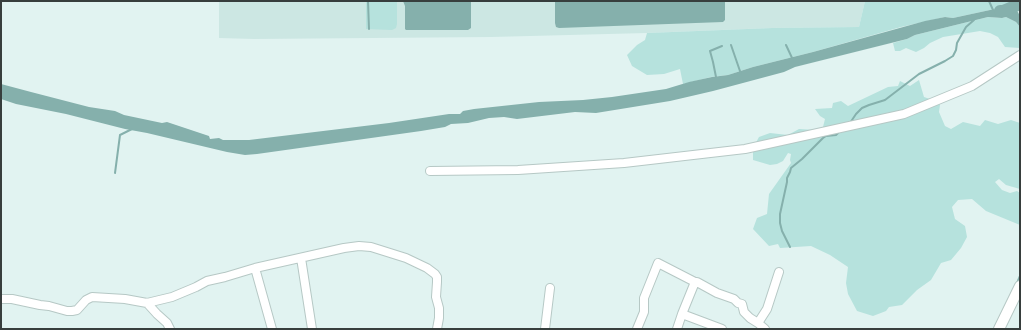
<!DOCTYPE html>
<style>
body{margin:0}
#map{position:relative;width:1021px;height:330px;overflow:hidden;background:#e1f3f1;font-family:Barlow,sans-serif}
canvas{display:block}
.frame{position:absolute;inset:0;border:2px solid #373e3d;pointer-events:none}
</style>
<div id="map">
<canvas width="1021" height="330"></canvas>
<div class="frame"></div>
</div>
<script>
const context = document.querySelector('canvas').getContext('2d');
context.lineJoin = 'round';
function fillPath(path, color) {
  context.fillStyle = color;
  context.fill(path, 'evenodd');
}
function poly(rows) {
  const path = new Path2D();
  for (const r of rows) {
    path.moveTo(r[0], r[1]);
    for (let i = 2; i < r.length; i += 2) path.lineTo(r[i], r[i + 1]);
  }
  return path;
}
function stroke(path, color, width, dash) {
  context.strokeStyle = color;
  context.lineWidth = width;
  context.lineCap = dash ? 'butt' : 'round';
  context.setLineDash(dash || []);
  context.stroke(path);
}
fillPath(poly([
 [219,1,865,1,859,27,772,28,647,33,491,37,254,39,219,38]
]), '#cce7e3');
fillPath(poly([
 [366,1,397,1,397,24,396,28,392,30,366,29],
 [865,1,1012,1,1013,3,1006,5,1004,8,990,10,953,18,945,17,901,27,813,52,753,67,728,75,711,77,683,84,680,69,664,74,647,75,632,66,627,55,637,45,645,40,647,33,772,28,859,27],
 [988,17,1002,18,1006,17,1016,22,1020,27,1020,48,1005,47,998,37,990,33,980,31,943,37,930,43,924,48,916,52,906,48,900,51,895,51,893,43,907,39,915,35],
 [919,80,924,97,930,99,936,96,940,105,939,112,945,126,951,129,963,122,980,126,985,120,998,124,1011,120,1020,123,1020,189,1006,185,999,179,995,182,1002,190,1010,193,1017,191,1020,193,1020,225,986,211,972,199,958,200,952,207,955,219,965,226,967,237,961,248,951,260,941,263,931,280,917,290,902,305,889,307,886,311,873,316,857,311,848,294,846,283,848,267,830,255,811,246,780,248,778,244,769,246,753,229,757,218,767,214,769,194,791,163,790,160,791,154,788,153,783,161,777,164,770,165,753,160,753,148,759,137,770,133,788,135,799,129,815,130,823,127,825,119,820,116,815,109,832,108,833,103,841,101,848,106,888,87,898,86,900,81,910,86]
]), '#b6e2dd');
fillPath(poly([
 [403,1,471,1,471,28,468,30,406,30,405,29,405,6],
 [555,1,725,1,725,20,723,22,559,28,556,27,555,23],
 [1013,3,1020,16,1020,27,1016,22,1006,17,1002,18,988,17,915,35,907,39,795,67,784,72,713,91,670,101,596,113,575,112,517,119,504,117,489,118,468,123,451,124,445,127,421,131,257,154,245,155,227,152,147,133,125,129,66,114,16,104,1,99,1,84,31,92,89,107,115,111,124,115,162,123,167,122,209,136,210,139,219,138,223,140,249,140,389,123,449,114,460,114,463,111,474,109,539,102,583,100,612,97,666,89,689,82,712,77,728,75,753,67,813,52,925,21,945,17,953,18,990,10,1004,8,1006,5]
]), '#85b0ac');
stroke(poly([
 [368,1,369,29],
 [989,1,993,10],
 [731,45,741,74],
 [786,45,793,60],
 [716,77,713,62,710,51,722,46],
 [850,123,856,114,862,108,869,105,885,100,919,74,945,61,953,56,956,50,957,43,966,27,974,20],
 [115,173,120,135,132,129],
 [790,247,782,231,780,223,780,214,787,182,787,178,790,172,791,168,802,159,823,138,826,136,836,135,840,131],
 [1017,283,1020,276]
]), '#85b0ac', 2);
stroke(poly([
 [1000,11,1003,11,1020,4]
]), '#85b0ac', 12);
const minor = poly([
 [430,171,518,170,624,163,745,149,904,114,972,86,1020,55],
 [301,258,312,329],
 [255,268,272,329],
 [1,299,12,299,40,305,49,306,67,311,72,311,77,310,86,300,92,297,125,299,147,303,172,297,196,287,207,281,225,277,255,268,344,248,359,246,371,247,406,258,427,268,435,274,437,277,437,282,436,297,439,308,439,318,437,329],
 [147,303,157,314,167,323,170,329],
 [682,314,722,329],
 [758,323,767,309,779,272],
 [545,329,550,288],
 [637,329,644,312,644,298,658,263,695,282,697,282,717,293,734,299,738,303,742,304,744,312,750,318,758,323,765,329],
 [677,329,682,314,695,282]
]);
const tertiary = poly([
 [999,329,1020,286]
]);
stroke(minor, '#b6c8c5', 10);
stroke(tertiary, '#b6c8c5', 12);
stroke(minor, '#fff', 8);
stroke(tertiary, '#fff', 10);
</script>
